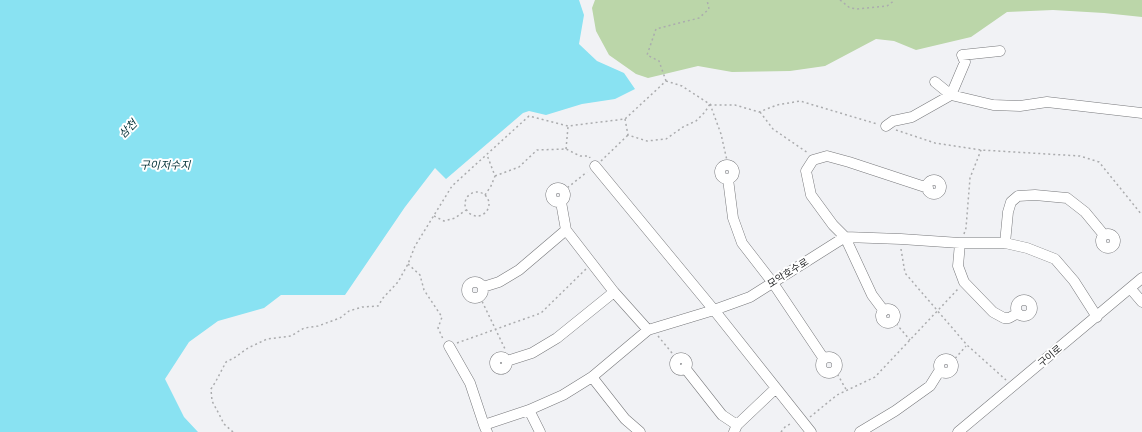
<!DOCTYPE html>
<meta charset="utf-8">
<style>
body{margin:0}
canvas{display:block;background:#f1f2f5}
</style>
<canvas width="1142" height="432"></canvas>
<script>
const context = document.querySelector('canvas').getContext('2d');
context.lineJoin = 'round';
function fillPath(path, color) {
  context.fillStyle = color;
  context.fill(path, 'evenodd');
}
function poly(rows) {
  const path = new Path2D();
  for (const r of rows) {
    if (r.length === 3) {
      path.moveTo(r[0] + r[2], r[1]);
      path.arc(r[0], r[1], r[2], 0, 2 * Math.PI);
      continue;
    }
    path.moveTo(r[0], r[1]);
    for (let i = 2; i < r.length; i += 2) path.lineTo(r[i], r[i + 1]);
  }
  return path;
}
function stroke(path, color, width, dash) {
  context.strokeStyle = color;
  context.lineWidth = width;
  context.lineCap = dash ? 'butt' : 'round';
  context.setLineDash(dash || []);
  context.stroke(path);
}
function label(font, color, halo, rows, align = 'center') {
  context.font = font + ' Lato,"Noto Sans KR",sans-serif';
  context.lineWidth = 4;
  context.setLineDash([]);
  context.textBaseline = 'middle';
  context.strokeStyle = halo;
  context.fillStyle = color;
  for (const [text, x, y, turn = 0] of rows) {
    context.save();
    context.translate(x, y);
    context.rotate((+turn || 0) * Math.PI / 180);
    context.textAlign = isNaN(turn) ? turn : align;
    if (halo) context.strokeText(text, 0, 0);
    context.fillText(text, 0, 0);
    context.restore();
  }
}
fillPath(poly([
 [595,0,1142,0,1142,17,1104,13,1053,10,1007,12,971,37,916,50,894,41,876,39,825,66,790,71,732,72,698,66,648,78,636,74,609,55,596,31,592,8]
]), '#bbd6a9');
fillPath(poly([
 [0,0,579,0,584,15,579,44,597,61,624,73,635,89,615,99,582,104,546,115,529,111,523,113,446,179,435,168,405,207,345,295,281,295,264,308,218,321,189,342,165,379,184,417,198,432,0,432]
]), '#89e2f2');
const minor = poly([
 [935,82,951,95,993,105,1020,106,1047,102,1142,113],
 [886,126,893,121,912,117,951,95,965,62,962,55,1000,51],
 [727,172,7],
 [595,166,714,310,811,432],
 [728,179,733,218,742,243,773,283,824,359],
 [934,187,7],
 [558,195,7],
 [566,230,614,292,648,330],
 [1108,241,7],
 [960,243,958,266,964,282,993,312,1004,318,1009,318,1018,313],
 [1005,243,1008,212,1011,202,1018,196,1035,195,1067,198,1085,212,1104,235],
 [475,290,8],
 [483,287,499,282,519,270,566,230,561,202],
 [1130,288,1142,302],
 [1024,308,8],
 [888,316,7],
 [884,311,872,295,845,237,833,225,811,195,806,171,813,160,827,156,849,162,928,188],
 [449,346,470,383,484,425],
 [501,363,6],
 [829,365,8],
 [681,364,6],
 [946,366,7],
 [507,361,532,353,557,338,614,292],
 [685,368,722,415,737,425],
 [592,377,625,419,640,432],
 [529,410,540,432],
 [487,432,484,425,529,410,563,395,592,377,648,330,714,310,750,297,845,237,901,239,960,243,1005,243,1027,248,1055,259,1074,281,1097,317],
 [734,432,737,425,775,389],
 [860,432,895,411,930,386,940,370],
 [958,432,1142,278]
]);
stroke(minor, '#77787b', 11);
stroke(poly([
 [840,0,850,8,857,9,887,6,895,0],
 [666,81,682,86,711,105,735,105,759,112,777,105,800,101,877,124],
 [666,81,659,61,647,55,656,29,699,18,709,9,707,0],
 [710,104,721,134,728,165],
 [760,112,773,129,808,153],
 [625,119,628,135,647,141,666,139,683,127,696,121,705,112,710,104],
 [896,130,935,143,981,150,1080,156,1099,162,1142,215],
 [566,149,568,127],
 [601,161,628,135],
 [495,176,519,167,537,150,566,149,580,156,589,156,590,158],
 [565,192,567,188,587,172],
 [477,204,12],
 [485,195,491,186,495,176,487,155],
 [434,216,444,221,455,218,466,210],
 [964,234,966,228,970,178,981,150],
 [901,249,905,273,967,345,1006,380],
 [408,264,420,275,424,290,442,317,438,328,443,339],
 [480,297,506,351],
 [893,320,910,340],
 [658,336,677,359],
 [457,343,541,313,586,269],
 [952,362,966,346],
 [835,370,847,391],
 [810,417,837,395,875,377,958,289],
 [233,432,224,424,219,414,212,401,211,389,216,381,226,362,234,358,248,348,267,339,291,336,304,328,318,326,340,318,349,311,362,307,378,306,383,298,398,282,408,264,415,246,452,186,529,116,568,126,625,119,666,81],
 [781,432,785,427,792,423]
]), '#abacae', 1.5, [2, 3]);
stroke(minor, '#fff', 10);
label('10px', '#272829', '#fff', [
 ["모악호수로",788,273,-32],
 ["구이로",1050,356,-40]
]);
label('italic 11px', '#023036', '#fff', [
 ["삼천",128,129,-45],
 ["구이저수지",165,165]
]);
</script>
